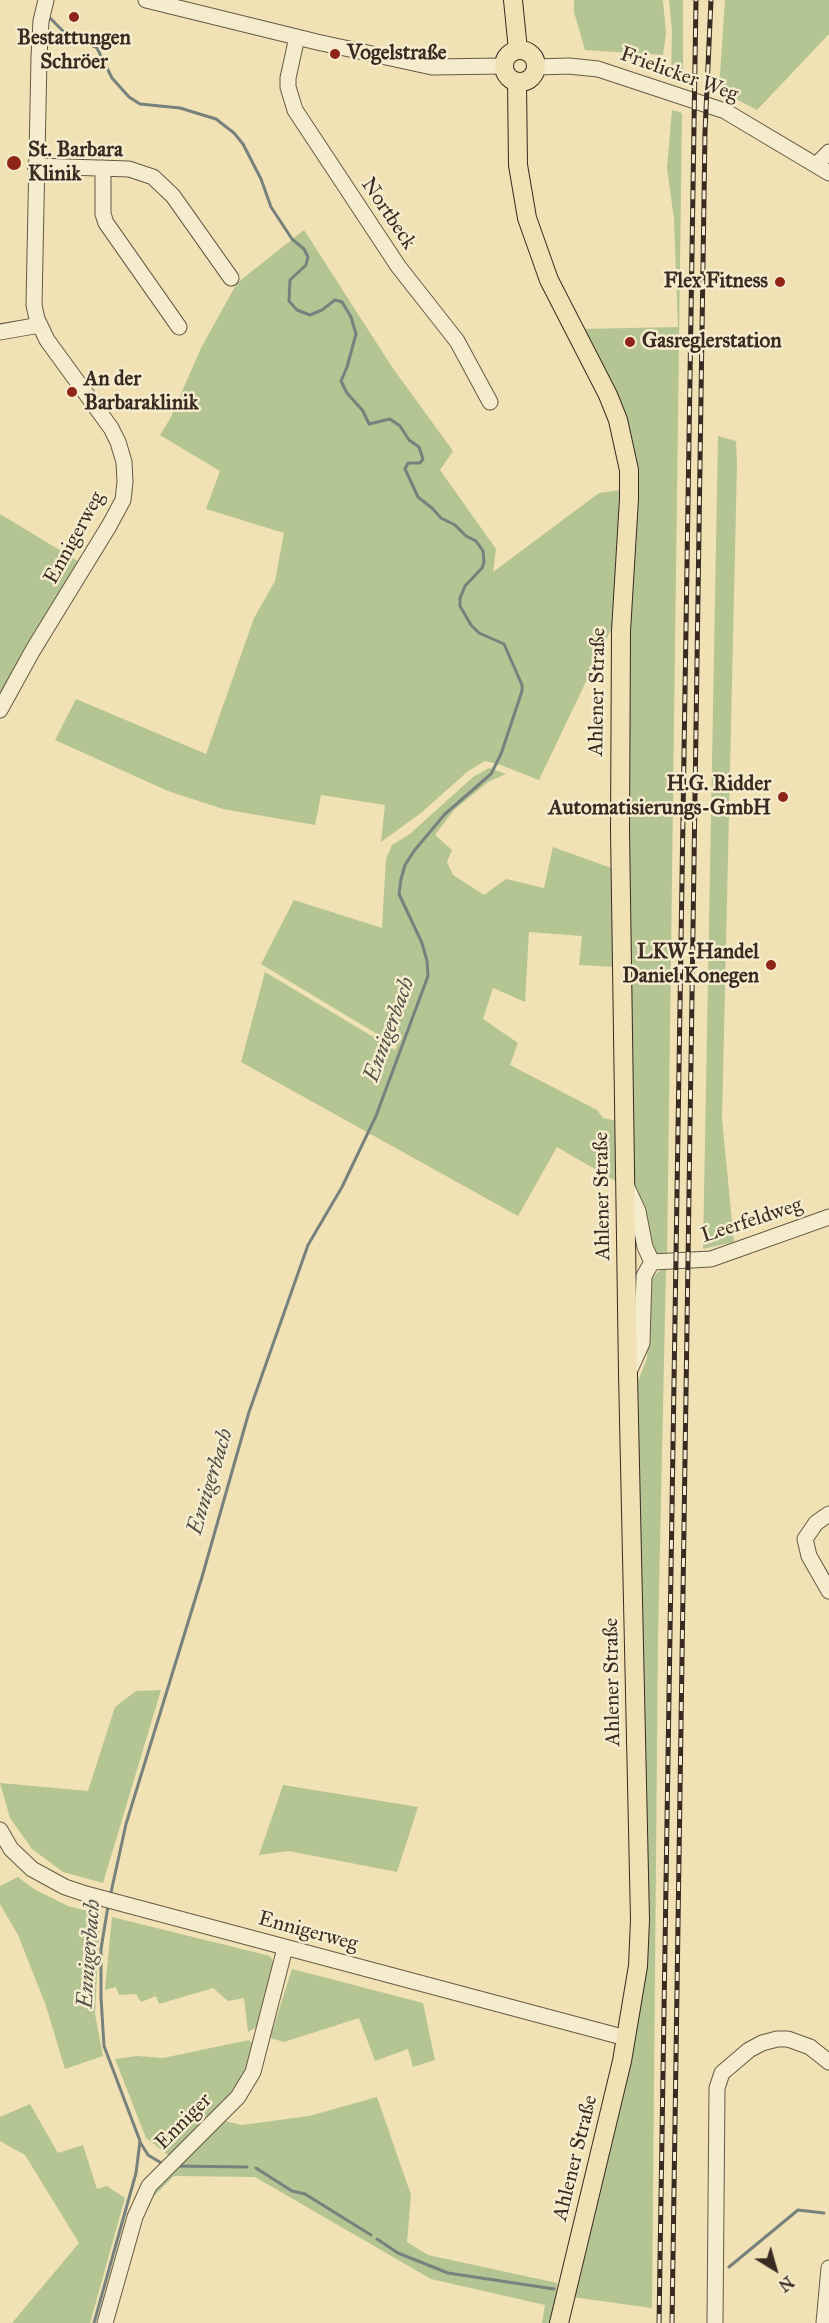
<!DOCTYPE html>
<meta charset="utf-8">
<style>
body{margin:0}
#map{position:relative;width:829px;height:2323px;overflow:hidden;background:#f0e2b4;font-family:"IM FELL Great Primer",serif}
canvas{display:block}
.north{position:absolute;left:745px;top:2239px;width:60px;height:60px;-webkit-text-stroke:4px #f5ecce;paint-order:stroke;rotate:143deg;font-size:16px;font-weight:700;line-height:24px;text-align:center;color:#392b22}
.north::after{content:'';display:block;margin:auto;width:21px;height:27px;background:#392b22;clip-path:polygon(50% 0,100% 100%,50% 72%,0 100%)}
</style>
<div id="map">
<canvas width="829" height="2323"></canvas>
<div class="north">N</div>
</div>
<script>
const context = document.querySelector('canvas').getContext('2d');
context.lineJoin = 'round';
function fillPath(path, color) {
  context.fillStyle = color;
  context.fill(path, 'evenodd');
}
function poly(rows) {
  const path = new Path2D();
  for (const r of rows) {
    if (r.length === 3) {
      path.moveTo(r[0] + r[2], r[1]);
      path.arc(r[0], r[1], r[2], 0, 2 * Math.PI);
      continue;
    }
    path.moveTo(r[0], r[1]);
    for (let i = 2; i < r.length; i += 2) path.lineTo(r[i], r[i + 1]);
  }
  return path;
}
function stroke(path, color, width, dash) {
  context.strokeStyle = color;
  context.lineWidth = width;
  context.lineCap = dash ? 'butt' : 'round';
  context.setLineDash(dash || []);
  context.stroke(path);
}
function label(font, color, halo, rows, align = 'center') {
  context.font = font + ' "IM FELL Great Primer",serif';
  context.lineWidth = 5;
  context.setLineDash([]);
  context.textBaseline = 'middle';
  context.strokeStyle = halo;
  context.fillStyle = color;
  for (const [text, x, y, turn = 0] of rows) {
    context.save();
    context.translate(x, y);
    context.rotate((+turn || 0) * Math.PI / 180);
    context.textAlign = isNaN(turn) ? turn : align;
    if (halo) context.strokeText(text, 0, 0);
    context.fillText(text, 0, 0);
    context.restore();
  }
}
fillPath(poly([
 [574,0,663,0,666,34,663,55,585,50,574,12],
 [669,0,683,0,683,77,671,74,672,31],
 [725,0,829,0,829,34,757,110,719,90],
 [672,110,682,113,667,1259,659,1256,651,1244,646,1215,631,1175,627,633,637,502,580,329,678,327,674,219,667,168],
 [304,230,392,367,453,451,440,470,496,549,493,572,599,493,621,490,614,623,539,780,498,764,485,761,467,772,421,813,381,842,385,805,321,795,315,825,223,809,168,791,55,740,76,699,206,754,254,618,275,581,284,533,206,509,220,471,160,435,170,419,201,348,237,283],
 [718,436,736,441,737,464,722,1119,734,1242,703,1249],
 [0,514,81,563,0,698],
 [489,768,506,774,488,782,454,810,435,835,452,850,447,862,453,875,484,895,506,879,544,888,553,847,614,869,615,967,579,965,582,936,529,932,525,1002,493,988,483,1019,518,1043,510,1065,597,1110,603,1118,617,1121,619,1183,557,1147,518,1216,241,1062,265,972,395,1050,397,1046,261,964,294,900,382,928,386,859,392,845,410,834,473,777],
 [666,1269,658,1637,652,2308,572,2297,629,2063,640,1544,638,1381,647,1358,648,1295,651,1280,659,1271],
 [161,1690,103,1883,63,1872,32,1849,10,1818,0,1783,88,1791,115,1707,136,1691],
 [283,1785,418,1807,397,1872,289,1851,259,1855],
 [18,1877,34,1889,68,1906,100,1914,95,2014,103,2056,65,2069,46,2006,18,1935,0,1904,0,1886],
 [112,1917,270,1956,276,1967,260,2025,248,2032,244,1998,228,2001,213,1988,159,2004,156,1996,141,2002,136,1994,119,1995,116,1987,105,1990],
 [292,1969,423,2003,435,2060,413,2067,408,2049,375,2061,359,2018,284,2042,270,2038],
 [249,2040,255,2046,244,2084,172,2158,146,2138,115,2059,137,2056,163,2058],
 [377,2097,411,2195,407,2242,428,2255,557,2283,556,2308,552,2323,542,2323,545,2305,431,2279,255,2177,174,2176,151,2199,147,2197,221,2120,242,2125,309,2116],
 [30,2104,58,2153,83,2145,97,2189,107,2186,125,2198,90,2323,12,2323,79,2243,25,2155,0,2141,0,2117]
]), '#b4c492');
stroke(poly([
 [47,15,65,33,97,48,112,78,129,97,140,104,180,108,216,119,234,133,243,144,261,179,271,207,292,239,304,249,308,257,306,265,290,280,289,301,297,310,310,315,322,310,335,300,342,302,351,317,356,334,347,367,341,381,347,393,363,411,369,424,390,419,400,426,409,440,419,447,423,459,420,463,408,463,405,469,418,497,432,508,441,518,455,525,466,536,476,541,483,551,484,562,482,568,465,586,460,598,460,606,471,625,479,633,504,644,522,685,522,691,501,754,491,774,445,814,414,851,405,865,401,879,399,894,422,943,427,961,428,976,376,1116,342,1187,308,1245,249,1412,202,1577,126,1824,110,1897],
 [140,2142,148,2155,163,2164],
 [176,2166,247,2167],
 [256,2168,292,2191,305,2194,371,2235],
 [377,2239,398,2253,448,2273,554,2289],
 [729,2267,798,2210,824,2213],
 [94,2323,136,2173,140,2141,104,2046,101,1997,101,1949,108,1906]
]), '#77817d', 3);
const minor = poly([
 [146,0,317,42,432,67,503,66],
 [297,37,288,78,288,87,295,110,398,266,457,341,490,402],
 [536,67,569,66,598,69,725,111,829,173],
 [816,165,829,152],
 [35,166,129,169,153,177,173,196,231,278],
 [103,168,103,214,106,223,179,327],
 [0,332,40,325],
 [0,710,33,650,109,526,123,500,125,482,124,462,118,442,111,428,47,340,37,319,34,305,39,57,41,21,46,0],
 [625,1183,638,1211,645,1247,652,1262],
 [652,1262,711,1259,829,1217],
 [628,1374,642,1343,644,1276,652,1262],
 [829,1514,816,1523,805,1539,809,1556,829,1591],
 [0,1830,11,1849,32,1869,65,1887,86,1894,626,2038],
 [105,2323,135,2217,149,2186,238,2097,253,2072,285,1948],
 [715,2323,717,2088,722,2073,749,2050,762,2043,777,2039,788,2039,810,2047,829,2062],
 [824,2323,829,2268]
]);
const major = poly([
 [513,0,518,50],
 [520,66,16],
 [517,82,518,165,527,218,549,280,608,395,618,420,629,470,629,499,621,631,620,830,628,1374,640,1920,638,1966,622,2061,559,2323]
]);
stroke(minor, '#675946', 17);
stroke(major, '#392b22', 20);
stroke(minor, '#f5ecce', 15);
stroke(major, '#f0e2b4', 18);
const rail = poly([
 [659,2323,696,0],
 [672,2323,705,132,711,0]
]);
stroke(rail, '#392b22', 5);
stroke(rail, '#f5ecce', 3, [9]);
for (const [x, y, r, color] of [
 [74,17,6,"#8f2418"],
 [335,54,6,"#8f2418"],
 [14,163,8,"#8f2418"],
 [780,282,6,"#8f2418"],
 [630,342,6,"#8f2418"],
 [72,392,6,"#8f2418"],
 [783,797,6,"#8f2418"],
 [771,965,6,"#8f2418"]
]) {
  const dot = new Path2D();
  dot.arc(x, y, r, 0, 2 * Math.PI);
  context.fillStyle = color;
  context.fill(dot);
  stroke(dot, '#f5ecce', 2);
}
label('bold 21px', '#392b22', '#f5ecce', [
 ["Bestattungen",74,39,"center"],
 ["Schröer",74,63,"center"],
 ["Vogelstraße",347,54],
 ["St. Barbara",28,151],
 ["Klinik",28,175],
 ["Flex Fitness",768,282,"right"],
 ["Gasreglerstation",642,342],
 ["An der",84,380],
 ["Barbaraklinik",84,404],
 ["H.G. Ridder",771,785,"right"],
 ["Automatisierungs-GmbH",771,809,"right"],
 ["LKW-Handel",759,953,"right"],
 ["Daniel Konegen",759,977,"right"]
], 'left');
label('21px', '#392b22', '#f5ecce', [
 ["Frielicker Weg",679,75,20],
 ["Nortbeck",388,214,56],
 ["Ennigerweg",75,538,-61],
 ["Ahlener Straße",598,692,-89],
 ["Ahlener Straße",603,1196,-91],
 ["Leerfeldweg",752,1221,-18],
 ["Ahlener Straße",613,1682,-91],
 ["Ennigerweg",308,1932,15],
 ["Enniger",184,2122,-45],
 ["Ahlener Straße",576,2158,-76]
]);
label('italic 22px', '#534f48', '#f5ecce', [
 ["Ennigerbach",390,1030,-70],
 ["Ennigerbach",211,1482,-73],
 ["Ennigerbach",90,1954,-86]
]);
</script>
